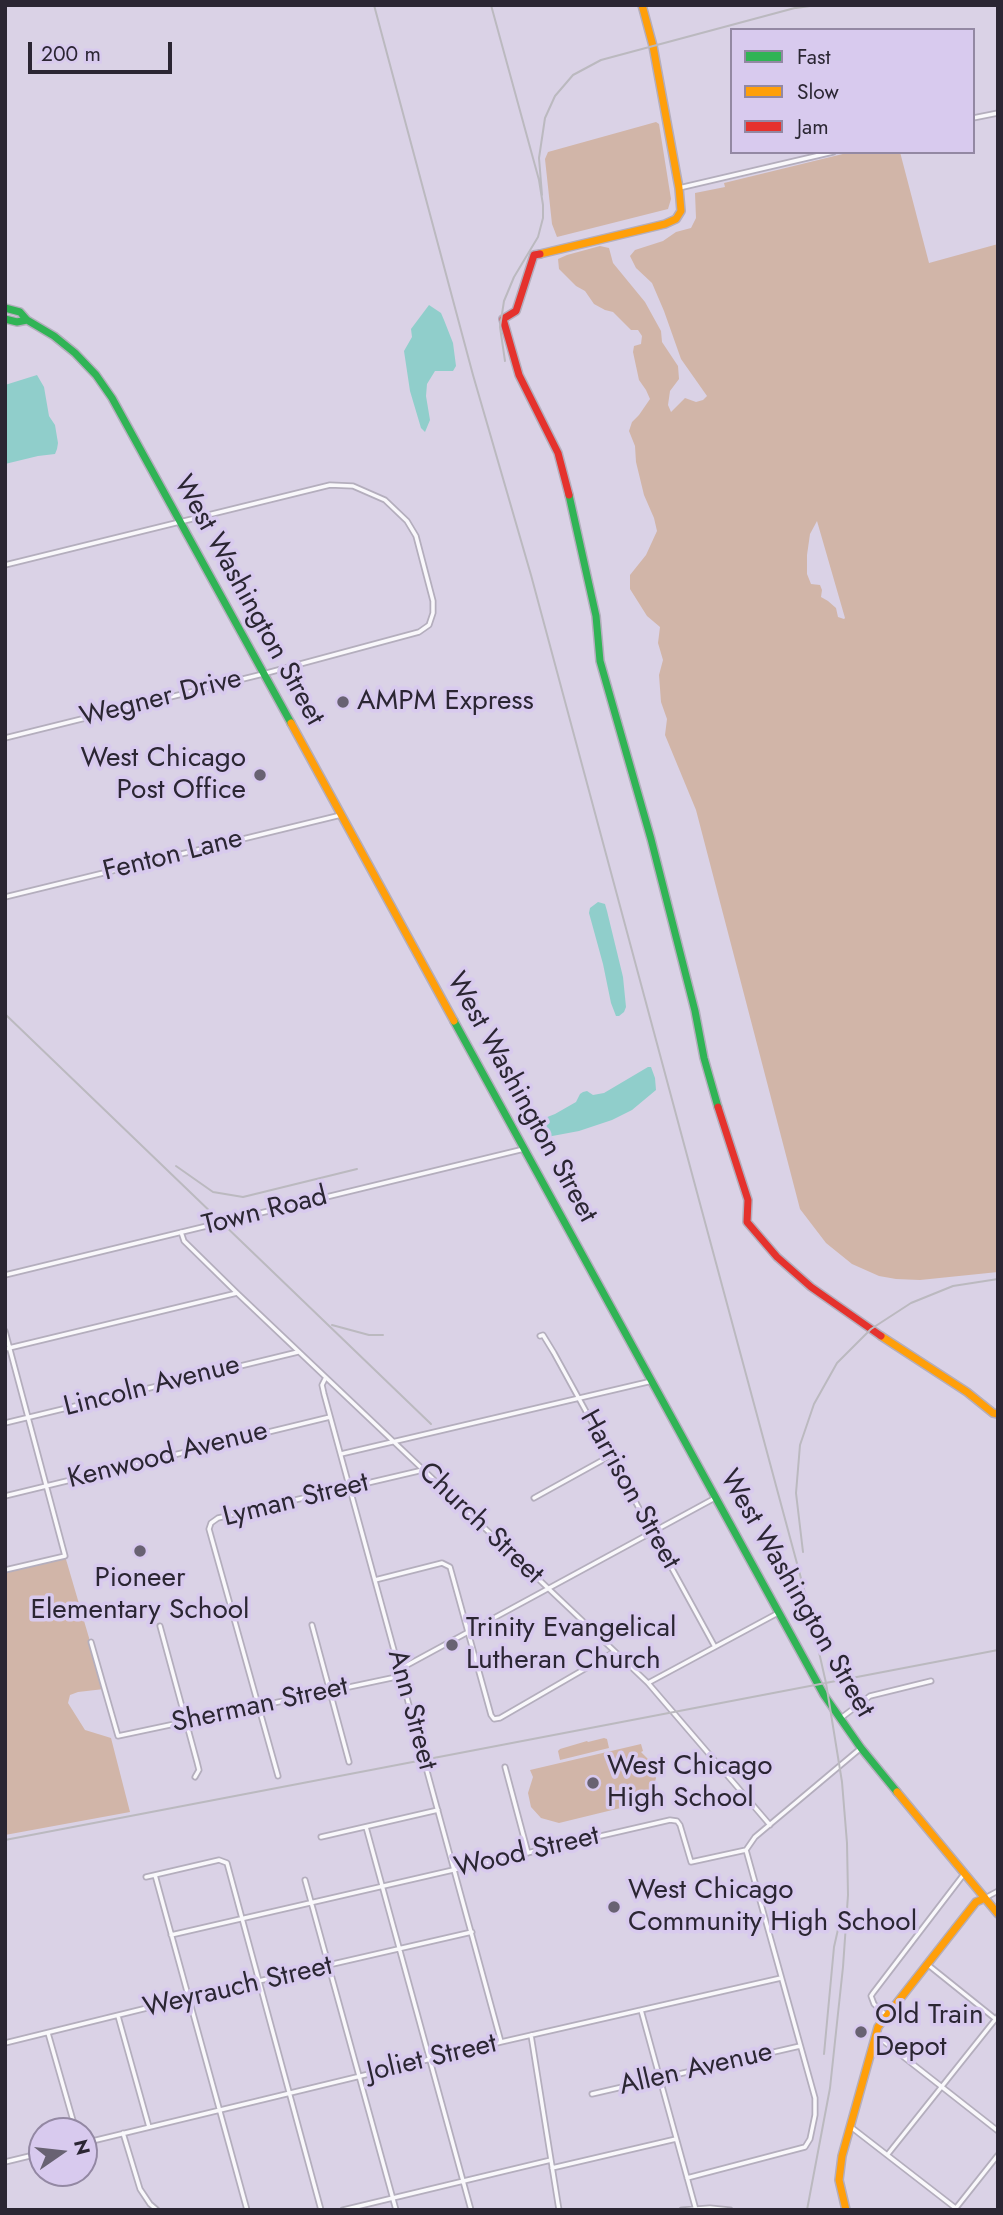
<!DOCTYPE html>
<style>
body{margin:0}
#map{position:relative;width:1003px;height:2215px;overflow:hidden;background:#dad2e6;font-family:Jost,sans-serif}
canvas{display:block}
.frame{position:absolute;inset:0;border:7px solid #2b2633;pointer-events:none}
.legend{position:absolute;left:730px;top:28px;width:245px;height:126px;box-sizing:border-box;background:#d8caee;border:2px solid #9388a3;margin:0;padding:9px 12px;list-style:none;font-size:21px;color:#2b2633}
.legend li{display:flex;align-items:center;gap:14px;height:35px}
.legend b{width:35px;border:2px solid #9388a3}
.north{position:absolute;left:28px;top:2117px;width:70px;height:70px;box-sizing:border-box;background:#d8caee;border:2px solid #9388a3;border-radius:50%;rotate:76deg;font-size:19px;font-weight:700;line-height:28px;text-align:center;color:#2b2633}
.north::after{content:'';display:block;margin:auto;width:24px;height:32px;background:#686272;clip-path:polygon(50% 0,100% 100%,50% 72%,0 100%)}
.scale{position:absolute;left:28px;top:42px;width:144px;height:32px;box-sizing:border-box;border:4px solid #2b2633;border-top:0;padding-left:9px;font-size:21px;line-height:24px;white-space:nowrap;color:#2b2633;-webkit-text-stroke:5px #d8caee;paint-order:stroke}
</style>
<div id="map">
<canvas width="1003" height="2215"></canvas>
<div class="frame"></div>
<ul class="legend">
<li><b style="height:9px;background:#30b455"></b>Fast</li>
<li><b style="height:9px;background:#ff9f0a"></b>Slow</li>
<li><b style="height:9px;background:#e5322d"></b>Jam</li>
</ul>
<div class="north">N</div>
<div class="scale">200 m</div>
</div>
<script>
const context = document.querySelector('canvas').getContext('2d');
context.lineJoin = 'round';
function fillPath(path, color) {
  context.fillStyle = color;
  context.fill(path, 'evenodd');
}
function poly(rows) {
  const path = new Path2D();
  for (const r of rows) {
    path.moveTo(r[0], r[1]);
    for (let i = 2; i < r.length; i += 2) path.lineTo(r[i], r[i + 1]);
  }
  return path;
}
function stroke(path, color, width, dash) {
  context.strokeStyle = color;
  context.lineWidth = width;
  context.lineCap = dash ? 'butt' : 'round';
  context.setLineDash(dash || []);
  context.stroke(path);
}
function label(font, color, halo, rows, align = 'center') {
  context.font = font + ' Jost,sans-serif';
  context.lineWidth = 7;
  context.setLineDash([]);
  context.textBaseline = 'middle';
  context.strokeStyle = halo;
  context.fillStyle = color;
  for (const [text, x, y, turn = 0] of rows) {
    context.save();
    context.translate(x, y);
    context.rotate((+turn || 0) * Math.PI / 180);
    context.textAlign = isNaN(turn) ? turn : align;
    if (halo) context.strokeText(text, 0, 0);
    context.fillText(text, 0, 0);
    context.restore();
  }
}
fillPath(poly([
 [656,122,659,124,671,199,668,209,557,237,552,224,545,159,548,152],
 [851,152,900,152,929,263,998,244,998,1272,920,1280,896,1279,879,1276,852,1264,826,1243,800,1209,696,810,665,735,667,719,661,702,659,675,663,660,658,643,660,627,647,616,630,589,630,575,646,555,657,531,654,518,644,495,636,462,635,446,629,431,632,422,639,415,650,399,646,390,639,380,633,352,634,346,641,344,642,336,638,330,631,330,613,312,605,310,594,304,585,291,576,286,559,269,558,259,567,255,600,246,609,248,613,263,645,302,661,331,662,342,678,366,679,379,670,391,668,405,671,412,685,398,696,402,703,400,707,396,681,359,664,311,652,283,636,268,630,256,635,250,663,241,676,232,691,228,696,218,695,193,725,187,724,183],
 [817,521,845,618,844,619,838,617,836,608,828,601,821,597,822,590,820,585,811,584,807,574,807,555,810,534],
 [65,1556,104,1689,78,1692,70,1695,68,1703,85,1730,111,1738,130,1812,5,1835,5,1570],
 [604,1738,607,1739,609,1748,560,1760,558,1751,560,1749,587,1741,588,1742],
 [641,1744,643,1751,641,1752,652,1763,656,1778,652,1793,641,1803,559,1823,541,1818,531,1807,528,1793,533,1777,530,1770]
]), '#d1b5a8');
fillPath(poly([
 [429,305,441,313,444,320,453,343,456,366,453,371,435,371,427,384,426,396,430,420,425,432,421,428,410,391,404,351,412,337,411,329],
 [37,375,44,387,49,416,55,425,58,443,57,449,55,454,38,456,5,464,5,385],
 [598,902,605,904,607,911,623,977,626,1007,624,1012,619,1016,616,1016,611,1003,603,964,589,913,590,908],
 [648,1067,651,1067,655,1078,656,1090,632,1110,612,1120,579,1131,547,1137,539,1135,535,1125,537,1121,555,1114,576,1102,580,1094,583,1092,587,1091,593,1095,604,1093]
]), '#90cecb');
const street = poly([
 [973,118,998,113],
 [679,188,833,152],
 [5,565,330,485,353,486,385,500,407,521,416,536,433,601,433,613,429,625,419,632,263,674,5,738],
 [5,897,341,815],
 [181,1232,184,1241,237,1293,648,1683,770,1825],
 [5,1275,524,1149],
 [5,1331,65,1556,5,1570],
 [540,1336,543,1335,554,1353,715,1647],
 [5,1349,237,1293],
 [325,1379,322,1385,324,1394,501,2042],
 [5,1423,298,1352],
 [341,1454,652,1381],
 [5,1496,330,1417],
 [534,1498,610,1456],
 [375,1580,442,1563,450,1567,491,1715,494,1719,500,1718,614,1652],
 [312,1625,349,1762],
 [160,1626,197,1762,199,1770,195,1777],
 [91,1642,118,1736,401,1676],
 [400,1669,715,1498],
 [648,1683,778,1613],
 [841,1718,870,1696,931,1681],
 [505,1767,528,1853],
 [278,1776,209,1529,211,1523,218,1518,423,1470],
 [366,1827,471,2210],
 [321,1837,438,1810],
 [155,1875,247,2210],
 [146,1877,219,1860,227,1863,321,2210],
 [305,1880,396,2210],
 [985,1898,998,1891],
 [171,1935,670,1820,677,1821,680,1825,691,1862,746,1850,755,1837,861,1748],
 [927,1964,998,2021],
 [641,2010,696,2210],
 [118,2016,149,2127],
 [887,2016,874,2004,871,1996,873,1993,964,1874],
 [48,2033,76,2131],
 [531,2035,559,2210],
 [877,2036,998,2131],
 [5,2043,224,1989,472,1932],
 [592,2094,800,2046],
 [851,2127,958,2210],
 [123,2133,140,2189,150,2204,157,2210],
 [84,2143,501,2042,781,1978],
 [888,2154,998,2016],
 [5,2162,42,2153],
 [552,2168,676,2139],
 [687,2178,805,2147,810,2139,815,2115,815,2098,746,1850],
 [956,2208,998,2155],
 [343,2210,551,2160],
 [682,2210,710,2208,730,2210]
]);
const fast = poly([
 [5,308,20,312,27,320,54,336,75,353,96,375,112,398,291,723],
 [5,319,17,322,27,320],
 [569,495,596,616,600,661,651,839,695,1011,704,1058,718,1107],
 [454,1021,824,1695,861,1748,897,1792]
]);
const slow = poly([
 [540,254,665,224,676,219,681,211,679,188,653,46,642,5],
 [291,723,454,1021],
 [881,1336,967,1392,993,1413,998,1414],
 [897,1792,998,1914],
 [846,2210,839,2180,842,2156,878,2027,976,1902,985,1898]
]);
const jam = poly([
 [540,254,534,255,516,311,503,319,519,375,558,453,569,495],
 [718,1107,748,1200,747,1222,777,1257,811,1287,881,1336]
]);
stroke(street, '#b4aebd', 7);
stroke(fast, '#b4aebd', 10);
stroke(slow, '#b4aebd', 10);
stroke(jam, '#b4aebd', 10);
stroke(street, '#f9f8fb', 3.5);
stroke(fast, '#30b455', 7);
stroke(slow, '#ff9f0a', 7);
stroke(jam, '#e5322d', 7);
stroke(poly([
 [374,5,473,375,531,575,702,1211,809,1608,826,1683,842,1782,847,1843,848,1895,843,1967,830,2088,807,2210],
 [491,5,539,180,543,205,543,218,538,237,514,277,504,301,500,327,505,361],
 [796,8,817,5,855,5],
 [542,195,539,158,545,118,555,96,573,75,601,60,806,5],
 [5,1014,431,1424],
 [176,1166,213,1192,243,1197,357,1169],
 [332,1325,369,1335,383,1335],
 [803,1552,796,1493,800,1445,814,1404,837,1363,871,1329,911,1303,953,1286,998,1279],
 [5,1840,998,1650],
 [824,2054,834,1947,839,1925]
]), '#bbb9bf', 2);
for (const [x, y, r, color] of [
 [343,702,7,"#686272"],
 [260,775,7,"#686272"],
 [140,1551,7,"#686272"],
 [452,1645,7,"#686272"],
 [593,1783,7,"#686272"],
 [614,1907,7,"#686272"],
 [861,2032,7,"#686272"]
]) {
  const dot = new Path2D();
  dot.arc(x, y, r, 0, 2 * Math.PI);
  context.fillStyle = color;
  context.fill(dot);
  stroke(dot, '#d8caee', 2.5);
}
label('28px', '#2b2633', '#d8caee', [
 ["West Washington Street",248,601,61],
 ["Wegner Drive",161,699,-14],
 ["Fenton Lane",173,856,-14],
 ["West Washington Street",521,1098,61],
 ["Town Road",265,1212,-14],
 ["Lincoln Avenue",152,1387,-14],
 ["Kenwood Avenue",168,1456,-14],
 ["Harrison Street",629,1490,61],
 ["Lyman Street",296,1501,-14],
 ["Church Street",480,1524,44],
 ["West Washington Street",796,1594,60],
 ["Sherman Street",260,1706,-12],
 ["Ann Street",411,1710,75],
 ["Wood Street",527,1853,-13],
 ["Weyrauch Street",238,1988,-13],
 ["Joliet Street",432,2059,-13],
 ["Allen Avenue",696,2070,-13]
]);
label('28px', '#2b2633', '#d8caee', [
 ["AMPM Express",357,702],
 ["West Chicago",246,759,"right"],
 ["Post Office",246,791,"right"],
 ["Pioneer",140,1579,"center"],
 ["Elementary School",140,1611,"center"],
 ["Trinity Evangelical",466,1629],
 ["Lutheran Church",466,1661],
 ["West Chicago",607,1767],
 ["High School",607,1799],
 ["West Chicago",628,1891],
 ["Community High School",628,1923],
 ["Old Train",875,2016],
 ["Depot",875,2048]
], 'left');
</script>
